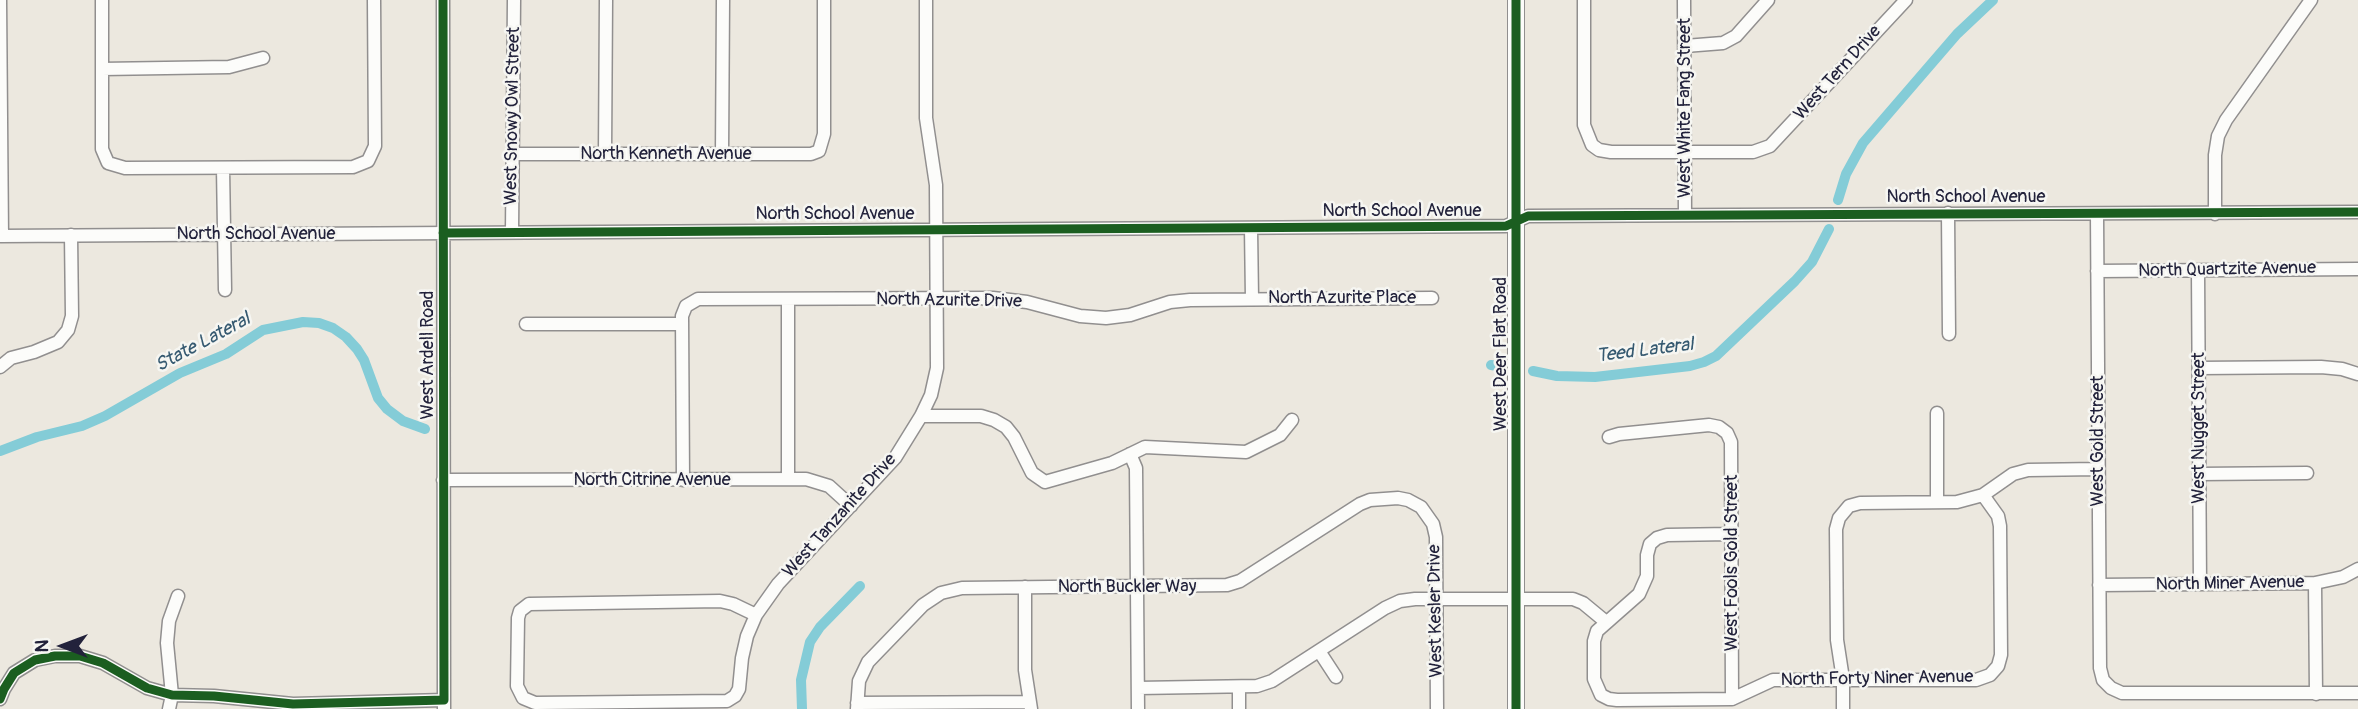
<!DOCTYPE html>
<style>
body{margin:0}
#map{position:relative;width:2358px;height:709px;overflow:hidden;background:#ece8df;font-family:Pangolin,sans-serif}
canvas{display:block}
.north{position:absolute;left:28px;top:611px;width:70px;height:70px;-webkit-text-stroke:5px #f6f6f2;paint-order:stroke;rotate:270deg;font-size:19px;font-weight:700;line-height:28px;text-align:center;color:#22223b}
.north::after{content:'';display:block;margin:auto;width:24px;height:32px;background:#22223b;clip-path:polygon(50% 0,100% 100%,50% 72%,0 100%)}
</style>
<div id="map">
<canvas width="2358" height="709"></canvas>
<div class="north">N</div>
</div>
<script>
const context = document.querySelector('canvas').getContext('2d');
context.lineJoin = 'round';
function poly(rows) {
  const path = new Path2D();
  for (const r of rows) {
    path.moveTo(r[0], r[1]);
    for (let i = 2; i < r.length; i += 2) path.lineTo(r[i], r[i + 1]);
  }
  return path;
}
function stroke(path, color, width, dash) {
  context.strokeStyle = color;
  context.lineWidth = width;
  context.lineCap = dash ? 'butt' : 'round';
  context.setLineDash(dash || []);
  context.stroke(path);
}
function label(font, color, halo, rows, align = 'center') {
  context.font = font + ' Pangolin,sans-serif';
  context.lineWidth = 5;
  context.setLineDash([]);
  context.textBaseline = 'middle';
  context.strokeStyle = halo;
  context.fillStyle = color;
  for (const [text, x, y, turn = 0] of rows) {
    context.save();
    context.translate(x, y);
    context.rotate((+turn || 0) * Math.PI / 180);
    context.textAlign = isNaN(turn) ? turn : align;
    if (halo) context.strokeText(text, 0, 0);
    context.fillText(text, 0, 0);
    context.restore();
  }
}
stroke(poly([
 [1838,200,1846,174,1863,143,1957,34,1993,0],
 [1491,365,1497,366],
 [1533,371,1557,376,1595,377,1690,366,1704,362,1716,356,1795,281,1812,262,1829,229],
 [0,451,37,437,82,426,105,416,180,373,226,354,263,330,303,322,319,323,333,328,346,337,357,349,364,360,378,398,387,409,403,421,425,429],
 [802,709,801,680,810,642,820,627,860,586]
]), '#84ccd7', 10);
const minor = poly([
 [0,0,2,236],
 [102,0,102,149,108,163,125,168,353,167,368,161,375,146,374,0],
 [443,0,444,709],
 [1584,0,1584,125,1592,145,1599,150,1611,152,1753,152,1770,146,1906,0],
 [1684,0,1685,215],
 [1685,46,1723,43,1736,36,1768,0],
 [102,69,229,67,263,58],
 [512,154,811,154,819,151,824,134,824,0],
 [605,154,606,0],
 [722,154,723,0],
 [223,168,225,290],
 [1948,213,1949,334],
 [2097,214,2100,668,2103,680,2111,688,2122,693,2358,693],
 [2215,214,2215,155,2218,136,2226,120,2311,0],
 [1251,228,1252,299],
 [512,232,514,0],
 [0,236,1506,226,1528,216,2358,212],
 [2097,271,2358,269],
 [2198,271,2200,584],
 [788,300,788,479],
 [526,324,682,324],
 [0,367,11,358,34,352,58,342,68,330,72,316,71,235],
 [2199,368,2321,367,2342,369,2358,374],
 [921,416,981,416,994,420,1006,427,1014,437,1032,473,1045,482,1112,463,1145,447,1246,452,1280,435,1292,420],
 [1609,437,1619,434,1709,425,1719,427,1727,433,1731,442,1732,699],
 [1130,454,1136,468,1138,709],
 [2199,474,2307,473],
 [443,480,806,479,829,486,851,506],
 [683,480,682,316,686,306,698,299,993,298,1027,302,1080,316,1106,318,1130,315,1170,302,1190,300,1432,298],
 [1937,502,1937,413],
 [1731,534,1667,535,1657,538,1650,544,1647,555,1647,576,1639,594,1597,631,1594,641,1594,679,1601,695,1609,699,1617,700,1732,699,1773,680,1976,680,1990,675,1998,666,2001,655,2000,526,1998,516,1983,495],
 [2315,583,2316,694],
 [2099,585,2315,583,2343,577,2358,569],
 [1025,587,1025,670,1031,709],
 [756,615,733,604,720,601,529,604,520,611,518,618,517,686,523,698,535,703,727,701,735,696,739,689,742,658,747,636,756,615,778,584,895,458,921,416,931,395,937,368,936,185,926,118,926,0],
 [1319,651,1336,677],
 [1138,688,1257,686,1272,681,1385,608,1400,601,1415,599,1573,599,1583,603,1606,622],
 [1239,688,1239,709],
 [0,699,4,689,14,673,35,660,55,656,80,656,103,663,147,688,172,695,214,696,293,704,444,700],
 [857,703,1030,702],
 [169,709,172,695,167,643,169,621,178,596],
 [857,709,859,681,868,662,923,605,941,593,962,588,1227,585,1240,581,1360,504,1370,500,1398,498,1408,500,1421,507,1433,524,1436,537,1437,709],
 [1843,709,1843,679,1837,640,1836,529,1839,518,1849,506,1860,503,1957,502,1983,495,2013,474,2028,470,2098,469]
]);
const major = poly([
 [1516,709,1516,0]
]);
stroke(minor, '#918f8f', 15);
stroke(major, '#918f8f', 18);
stroke(minor, '#fcfcfa', 12);
stroke(major, '#fcfcfa', 16);
stroke(poly([
 [443,233,1506,226,1528,216,2358,212],
 [0,699,4,689,14,673,35,660,55,656,80,656,103,663,147,688,172,695,214,696,293,704,444,700,443,0],
 [1516,709,1516,0]
]), '#1b5e20', 9);
label('18px', '#22223b', '#f6f6f2', [
 ["West Tern Drive",1838,73,-48],
 ["West White Fang Street",1685,108,-90],
 ["West Snowy Owl Street",513,116,-89],
 ["North Kenneth Avenue",666,154],
 ["North School Avenue",1966,197],
 ["North School Avenue",1402,211],
 ["North School Avenue",835,214],
 ["North School Avenue",256,234],
 ["North Quartzite Avenue",2227,270,-1],
 ["North Azurite Place",1342,298],
 ["North Azurite Drive",949,301,1],
 ["West Deer Flat Road",1501,354,-90],
 ["West Ardell Road",428,355,-90],
 ["West Nugget Street",2199,428,-90],
 ["West Gold Street",2098,441,-90],
 ["North Citrine Avenue",652,480],
 ["West Tanzanite Drive",840,516,-48],
 ["West Fools Gold Street",1732,563,-90],
 ["North Miner Avenue",2230,584,-1],
 ["North Buckler Way",1127,587],
 ["West Kesler Drive",1436,611,-91],
 ["North Forty Niner Avenue",1877,679,-1]
]);
label('italic 19px', '#355970', '#f6f6f2', [
 ["State Lateral",203,343,-28],
 ["Teed Lateral",1645,351,-7]
]);
</script>
